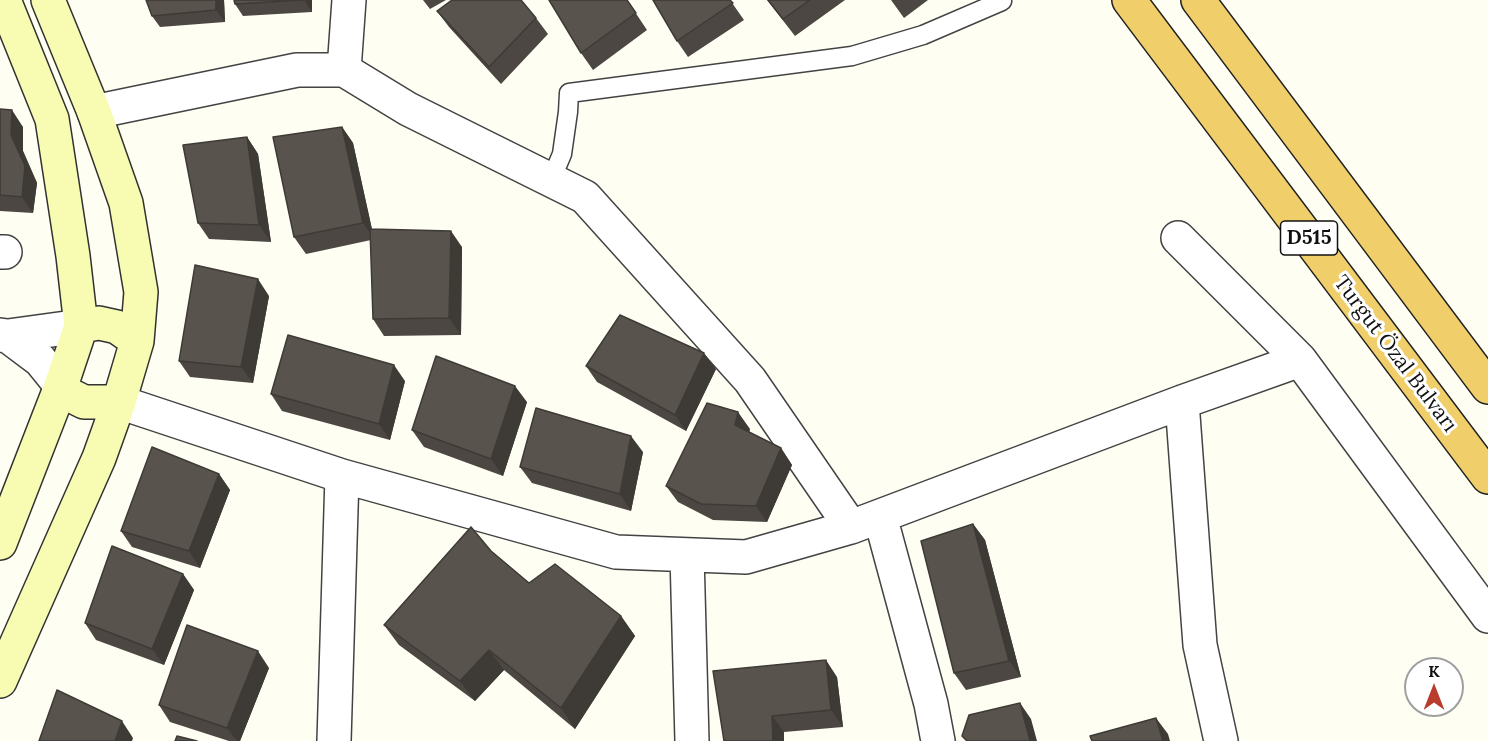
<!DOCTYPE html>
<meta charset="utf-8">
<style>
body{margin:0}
#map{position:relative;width:1488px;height:741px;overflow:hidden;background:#fefef3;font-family:Lora,serif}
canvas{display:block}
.north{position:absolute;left:1404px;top:657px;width:60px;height:60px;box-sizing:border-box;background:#fff;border:2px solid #9f9f9f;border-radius:50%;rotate:0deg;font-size:16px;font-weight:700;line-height:24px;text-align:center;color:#101010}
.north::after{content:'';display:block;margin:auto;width:21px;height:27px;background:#ba3c2d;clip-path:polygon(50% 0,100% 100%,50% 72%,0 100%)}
</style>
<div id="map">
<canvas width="1488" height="741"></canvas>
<div class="north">K</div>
</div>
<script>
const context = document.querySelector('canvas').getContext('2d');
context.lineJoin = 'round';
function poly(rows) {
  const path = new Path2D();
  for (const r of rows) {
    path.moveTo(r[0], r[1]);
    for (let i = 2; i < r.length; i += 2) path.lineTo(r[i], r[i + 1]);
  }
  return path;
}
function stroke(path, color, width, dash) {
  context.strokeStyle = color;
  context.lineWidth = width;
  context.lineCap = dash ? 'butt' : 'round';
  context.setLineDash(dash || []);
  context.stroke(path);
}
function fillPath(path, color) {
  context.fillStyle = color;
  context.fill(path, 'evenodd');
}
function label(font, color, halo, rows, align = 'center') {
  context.font = font + ' Lora,serif';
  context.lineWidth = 6;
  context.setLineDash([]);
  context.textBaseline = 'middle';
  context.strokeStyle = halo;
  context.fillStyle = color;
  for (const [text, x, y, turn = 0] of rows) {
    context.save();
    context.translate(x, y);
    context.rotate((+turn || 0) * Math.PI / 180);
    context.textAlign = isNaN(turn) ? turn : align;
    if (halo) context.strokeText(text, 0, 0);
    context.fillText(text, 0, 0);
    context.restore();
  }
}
const service = poly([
 [551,180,562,154,568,112,569,93,852,56,923,35,1002,1,1001,0]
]);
const minor = poly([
 [344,70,349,0],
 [94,112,297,70,344,70,408,109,585,197,750,380,851,527],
 [1178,238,1300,360,1488,616],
 [0,252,5,252],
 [0,335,8,336,81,326],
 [8,336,40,360,61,386],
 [119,402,342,476,616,552,746,557,851,527,1182,402,1300,360],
 [1182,402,1200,645,1221,741],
 [880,516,931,704,938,741],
 [687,555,692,741],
 [334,741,342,476]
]);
const secondary = poly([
 [81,326,99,323,117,327,137,341],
 [61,386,70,395,84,402,119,402],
 [0,543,61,386,81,326,73,256,52,119,4,0],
 [0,681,99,458,119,402,137,341,141,292,126,203,94,112,48,0]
]);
const trunk = poly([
 [1129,0,1488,477],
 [1198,0,1488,387]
]);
stroke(service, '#434343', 21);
stroke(minor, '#434343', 36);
stroke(secondary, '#323232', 36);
stroke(trunk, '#212121', 36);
stroke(service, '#fff', 18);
stroke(minor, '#fff', 33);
stroke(secondary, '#f8fbb2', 33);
stroke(trunk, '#f0ce69', 33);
fillPath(poly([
 [146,0,224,0,225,22,160,27,152,16],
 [234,0,312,0,312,12,243,16,235,4],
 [423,0,446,0,430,9],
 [627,0,647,30,593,70,581,53],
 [730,0,744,20,688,57,677,41],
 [767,0,845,0,795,36],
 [891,0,928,0,904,18],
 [437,11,536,18,548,34,501,84,449,27],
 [0,109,23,127,23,151,37,183,33,213,0,211],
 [342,127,353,143,372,229,462,247,461,335,384,336,373,319,371,240,306,254,294,237],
 [247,137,258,154,271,242,209,239,198,223],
 [269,296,253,383,190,377,179,361],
 [586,366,716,369,686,431,597,382],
 [405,381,390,440,282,411,271,394],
 [527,402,503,476,424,447,412,430],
 [750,429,749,432,781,448,792,465,767,522,713,520,678,502,666,486],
 [643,452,631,511,532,483,520,467],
 [219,474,230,490,200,568,132,547,121,531],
 [973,524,985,540,1021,677,966,690,954,673],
 [491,551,529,583,621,616,635,636,575,729,504,670,475,701,399,645,384,625],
 [183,574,194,590,164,665,96,640,85,623],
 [269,668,240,741,229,741,170,722,159,705],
 [837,677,843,727,784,732,784,741,724,741]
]), '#4c4742');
fillPath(poly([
 [216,0,224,0,225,22,216,10],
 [304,0,312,0,312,12],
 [12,110,23,127,23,151,37,183,33,213,22,197,11,135],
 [342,127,353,143,374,239,363,223],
 [247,137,258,154,271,242,259,225],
 [451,231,462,247,461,335,449,318],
 [258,279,269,296,253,383,241,367],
 [704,353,716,369,686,431,675,415],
 [394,365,405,381,390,440,379,424],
 [515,386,527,402,503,476,491,459],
 [738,412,750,429,747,441,735,425],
 [631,436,643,452,631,511,620,494],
 [781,448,792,465,767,522,756,506],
 [219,474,230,490,200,568,189,551],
 [973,524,985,540,1021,677,1009,661],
 [183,574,194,590,164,665,152,649],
 [621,616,635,636,575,729,561,708],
 [489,650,504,670,475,701,460,681],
 [258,651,269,668,240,741,237,741,227,728],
 [826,660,837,677,843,727,831,710],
 [1020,703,1031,719,1037,741,1030,741],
 [772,716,784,732,784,741,773,741],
 [1156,718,1168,734,1170,741,1163,741],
 [122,721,133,738,132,741,115,741]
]), '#3e3a36');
const building = poly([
 [146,0,216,0,216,10,152,16,146,0],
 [234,0,304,0,235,4,234,0],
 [452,0,521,0,536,18,489,67,437,11,452,0],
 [549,0,627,0,636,13,581,53,549,0],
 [653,0,730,0,733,3,677,41,653,0],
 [768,0,810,0,783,19,768,0],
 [0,109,12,110,11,135,25,166,22,197,0,195,0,109],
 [342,127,363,223,294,237,273,137,342,127],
 [247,137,259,225,198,223,183,145,247,137],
 [370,229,451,231,449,318,373,319,370,229],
 [195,265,258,279,241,367,179,361,195,265],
 [620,315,704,353,675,415,586,366,620,315],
 [288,335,394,365,379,424,271,394,288,335],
 [436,356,515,386,491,459,412,430,436,356],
 [707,403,738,412,735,425,781,448,756,506,701,504,666,486,707,403],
 [536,408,631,436,620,494,520,467,536,408],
 [152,447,219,474,189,551,121,531,152,447],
 [973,524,1009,661,954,673,921,541,973,524],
 [471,527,491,551,529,583,555,564,621,616,561,708,489,650,460,681,384,625,471,527],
 [112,546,183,574,152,649,85,623,112,546],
 [187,625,258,651,227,728,159,705,187,625],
 [826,660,831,710,772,716,773,741,724,741,713,671,826,660],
 [57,690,122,721,115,741,39,741,57,690],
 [1020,703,1030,741,967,741,962,736,969,715,1020,703],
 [1156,718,1163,741,1092,741,1090,736,1156,718],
 [177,736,197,741,175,741,177,736]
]);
fillPath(building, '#58534d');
stroke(building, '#3e3a36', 1.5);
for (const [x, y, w] of [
 [1309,238,57]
]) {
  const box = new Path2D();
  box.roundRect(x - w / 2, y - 17, w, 34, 4.5);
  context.fillStyle = '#fff';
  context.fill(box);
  stroke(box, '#101010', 1.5);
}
label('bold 20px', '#101010', null, [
 ["D515",1309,238]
]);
label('21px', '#101010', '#fff', [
 ["Turgut Özal Bulvarı",1395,354,53]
]);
</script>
